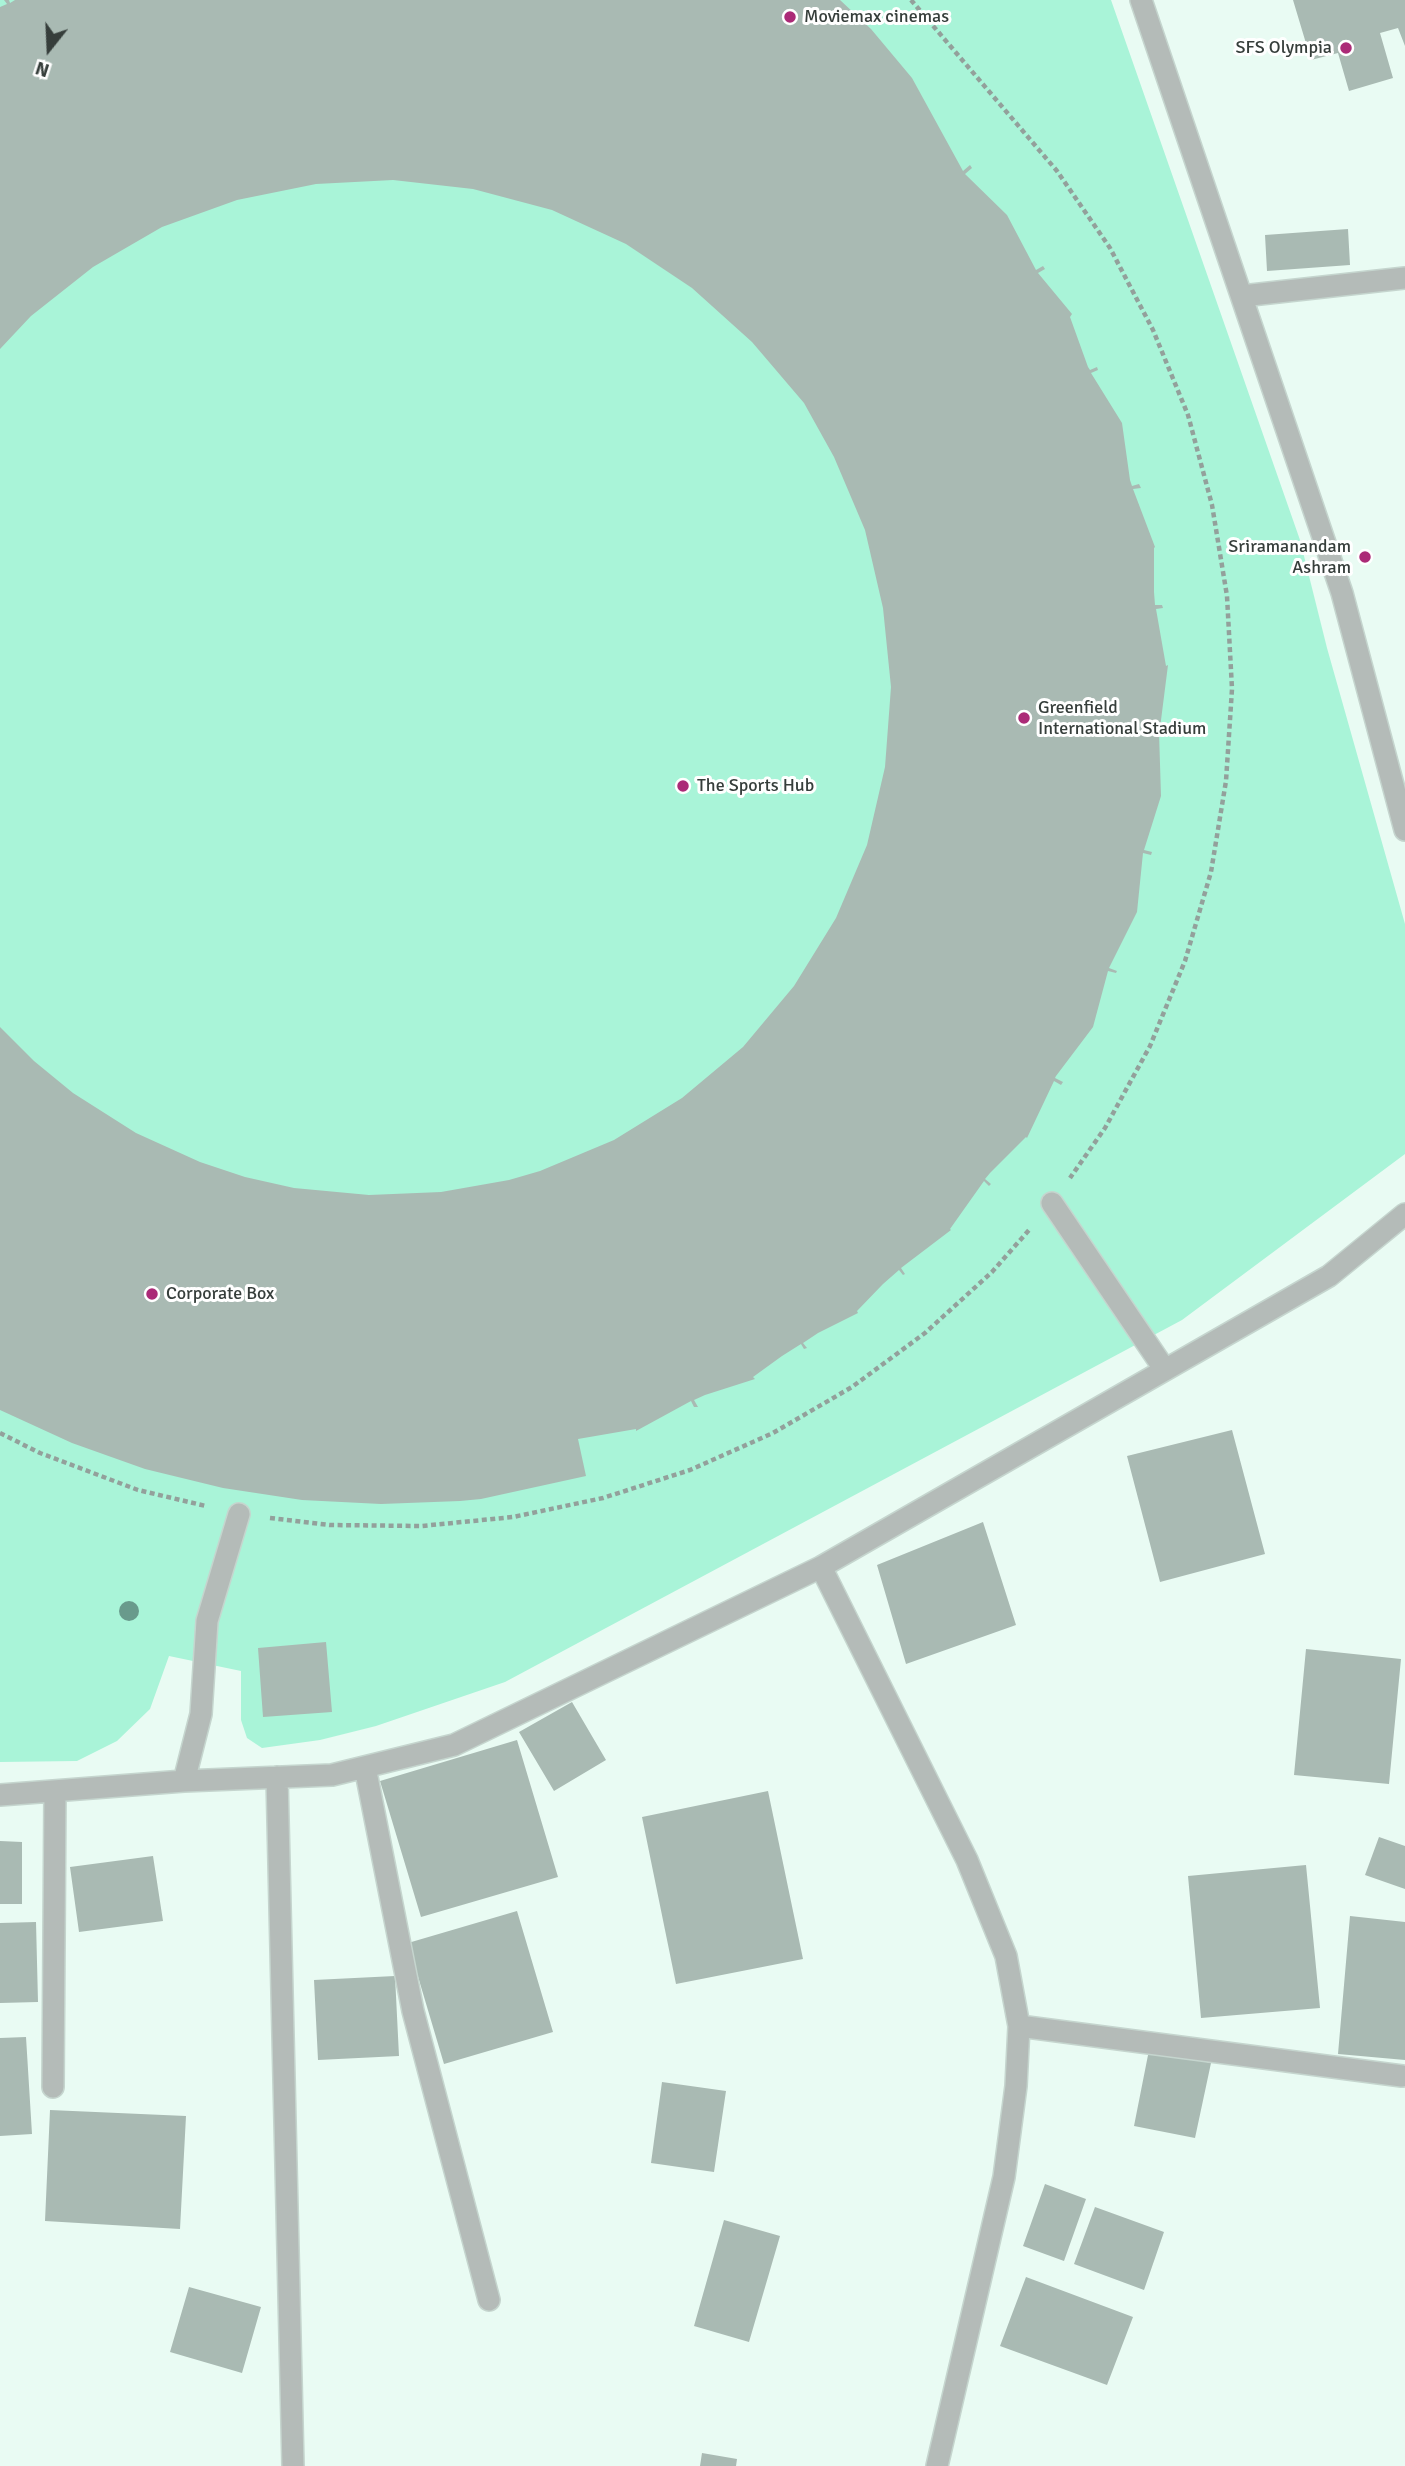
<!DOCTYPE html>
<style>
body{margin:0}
#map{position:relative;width:1405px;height:2466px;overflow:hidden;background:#e9fbf3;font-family:Signika,sans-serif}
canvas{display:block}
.north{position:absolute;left:14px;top:14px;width:70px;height:70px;-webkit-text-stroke:5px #fff;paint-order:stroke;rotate:198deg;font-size:19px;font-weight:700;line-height:28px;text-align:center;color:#363e3b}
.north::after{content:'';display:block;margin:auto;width:24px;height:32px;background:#363e3b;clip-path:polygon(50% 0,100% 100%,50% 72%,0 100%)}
</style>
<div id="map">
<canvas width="1405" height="2466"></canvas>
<div class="north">N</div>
</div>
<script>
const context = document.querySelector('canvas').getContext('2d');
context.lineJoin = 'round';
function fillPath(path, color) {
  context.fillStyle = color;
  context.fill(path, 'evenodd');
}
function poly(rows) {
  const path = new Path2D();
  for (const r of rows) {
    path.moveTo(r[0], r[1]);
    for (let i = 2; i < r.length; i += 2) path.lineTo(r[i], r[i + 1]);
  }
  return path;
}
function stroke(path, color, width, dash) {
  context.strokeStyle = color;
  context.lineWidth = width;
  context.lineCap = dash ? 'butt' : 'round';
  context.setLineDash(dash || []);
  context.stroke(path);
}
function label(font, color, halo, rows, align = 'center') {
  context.font = font + ' Signika,sans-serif';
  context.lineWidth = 6;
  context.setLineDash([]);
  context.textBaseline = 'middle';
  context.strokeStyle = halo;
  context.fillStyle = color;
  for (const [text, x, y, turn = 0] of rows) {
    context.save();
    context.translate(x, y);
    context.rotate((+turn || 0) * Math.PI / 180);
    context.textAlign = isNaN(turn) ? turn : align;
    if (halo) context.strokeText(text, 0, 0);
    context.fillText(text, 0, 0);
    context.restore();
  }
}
fillPath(poly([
 [0,0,1111,0,1300,540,1327,648,1405,924,1405,1154,1182,1320,505,1682,376,1726,320,1740,262,1748,247,1738,241,1720,241,1671,169,1656,150,1709,117,1741,77,1761,0,1762]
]), '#a9f4d8');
fillPath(poly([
 [4,0,9,0,10,3,15,0,840,0,871,29,912,78,963,171,970,165,972,168,965,174,1007,215,1036,270,1043,266,1045,269,1038,273,1072,314,1070,317,1088,367,1090,370,1097,367,1098,370,1091,373,1122,423,1130,480,1132,486,1139,484,1141,488,1133,489,1155,547,1154,548,1154,592,1155,605,1162,605,1163,608,1156,609,1166,666,1168,665,1160,728,1167,729,1167,732,1159,732,1161,796,1144,850,1152,852,1151,855,1143,853,1137,912,1109,968,1117,971,1116,973,1108,971,1093,1027,1056,1076,1055,1078,1063,1082,1061,1085,1054,1081,1027,1138,1026,1137,990,1173,985,1179,991,1184,989,1186,984,1181,950,1229,951,1230,901,1268,905,1274,903,1275,899,1270,883,1284,857,1311,858,1313,818,1333,803,1343,807,1348,804,1349,801,1344,782,1356,753,1377,755,1379,705,1395,694,1400,698,1407,694,1407,691,1401,636,1431,636,1429,578,1439,586,1476,481,1499,460,1501,381,1504,302,1500,223,1488,145,1469,72,1443,0,1410,0,1027,34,1061,73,1093,136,1133,200,1162,245,1177,294,1188,369,1195,441,1192,509,1180,540,1171,614,1140,682,1098,743,1047,794,986,836,918,867,845,885,767,891,687,883,608,865,530,834,457,804,403,752,342,692,288,626,244,552,210,473,189,393,180,316,184,237,200,162,227,93,267,31,316,0,349,0,7,7,4],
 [1293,0,1405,0,1405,46,1398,28,1380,33,1393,78,1349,91,1338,53,1311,60],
 [1348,229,1350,265,1267,271,1265,235],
 [1232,1430,1265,1554,1160,1582,1127,1456],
 [983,1522,1016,1625,906,1664,877,1565],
 [326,1642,332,1712,263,1717,258,1648],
 [1306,1649,1401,1659,1389,1784,1294,1775],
 [572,1702,606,1760,554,1791,519,1732],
 [517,1740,558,1877,421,1917,380,1781],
 [768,1791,803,1959,676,1984,642,1817],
 [1379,1837,1405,1846,1405,1889,1365,1875],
 [0,1841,22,1842,22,1904,0,1904],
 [153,1856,163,1921,79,1932,70,1867],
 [1306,1865,1320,2008,1201,2018,1188,1876],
 [517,1911,553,2032,444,2064,408,1943],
 [1350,1916,1405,1922,1405,2060,1338,2054],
 [36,1922,38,2002,0,2003,0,1923],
 [395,1976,399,2056,318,2060,314,1980],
 [26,2037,32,2134,0,2136,0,2038],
 [1149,2050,1211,2063,1195,2138,1134,2126],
 [662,2082,726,2091,714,2172,651,2163],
 [50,2110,186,2116,180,2229,45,2221],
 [1045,2184,1086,2199,1064,2261,1023,2246],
 [1095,2207,1164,2232,1144,2290,1074,2264],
 [724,2220,780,2236,749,2342,694,2326],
 [1026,2277,1133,2317,1107,2385,1000,2346],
 [189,2287,261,2307,242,2373,170,2352],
 [702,2453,737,2459,736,2466,700,2466]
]), '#a9bab3');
const minor = poly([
 [1141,0,1342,593,1405,830],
 [1242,296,1405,278],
 [1052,1203,1165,1370],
 [821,1567,967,1860,1006,1956,1019,2026,1016,2086,1004,2177,937,2466],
 [365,1767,413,2011,489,2300],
 [277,1777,293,2466],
 [184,1781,201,1714,207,1621,239,1514],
 [0,1795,184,1781,332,1775,454,1745,821,1567,1329,1276,1405,1214],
 [1019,2026,1402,2076],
 [53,2087,55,1791]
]);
stroke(minor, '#c5d5ce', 24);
stroke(poly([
 [911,0,1057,171,1110,248,1153,330,1188,415,1212,505,1227,596,1232,689,1226,781,1211,872,1185,961,1150,1046,1105,1128,1070,1178],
 [0,1433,40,1453,138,1490,206,1506],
 [270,1518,330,1525,422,1526,513,1517,603,1498,690,1470,773,1433,852,1387,925,1333,992,1272,1030,1229]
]), '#93a09b', 4.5, [5, 3.5]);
stroke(minor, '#b4bbb8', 21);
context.fillStyle = '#699a8c';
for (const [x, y] of [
 [129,1611]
]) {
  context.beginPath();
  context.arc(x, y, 10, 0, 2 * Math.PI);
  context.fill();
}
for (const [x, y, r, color] of [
 [790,17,7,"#ab2a77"],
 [1346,48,7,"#ab2a77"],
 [1365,557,7,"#ab2a77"],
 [1024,718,7,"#ab2a77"],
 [683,786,7,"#ab2a77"],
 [152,1294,7,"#ab2a77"]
]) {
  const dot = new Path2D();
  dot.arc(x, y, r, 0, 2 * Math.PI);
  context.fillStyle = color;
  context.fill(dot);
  stroke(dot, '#fff', 2.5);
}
label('18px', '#363e3b', '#fff', [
 ["Moviemax cinemas",804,17],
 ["SFS Olympia",1332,48,"right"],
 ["Sriramanandam",1351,547,"right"],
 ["Ashram",1351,568,"right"],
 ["Greenfield",1038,708],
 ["International Stadium",1038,729],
 ["The Sports Hub",697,786],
 ["Corporate Box",166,1294]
], 'left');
</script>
